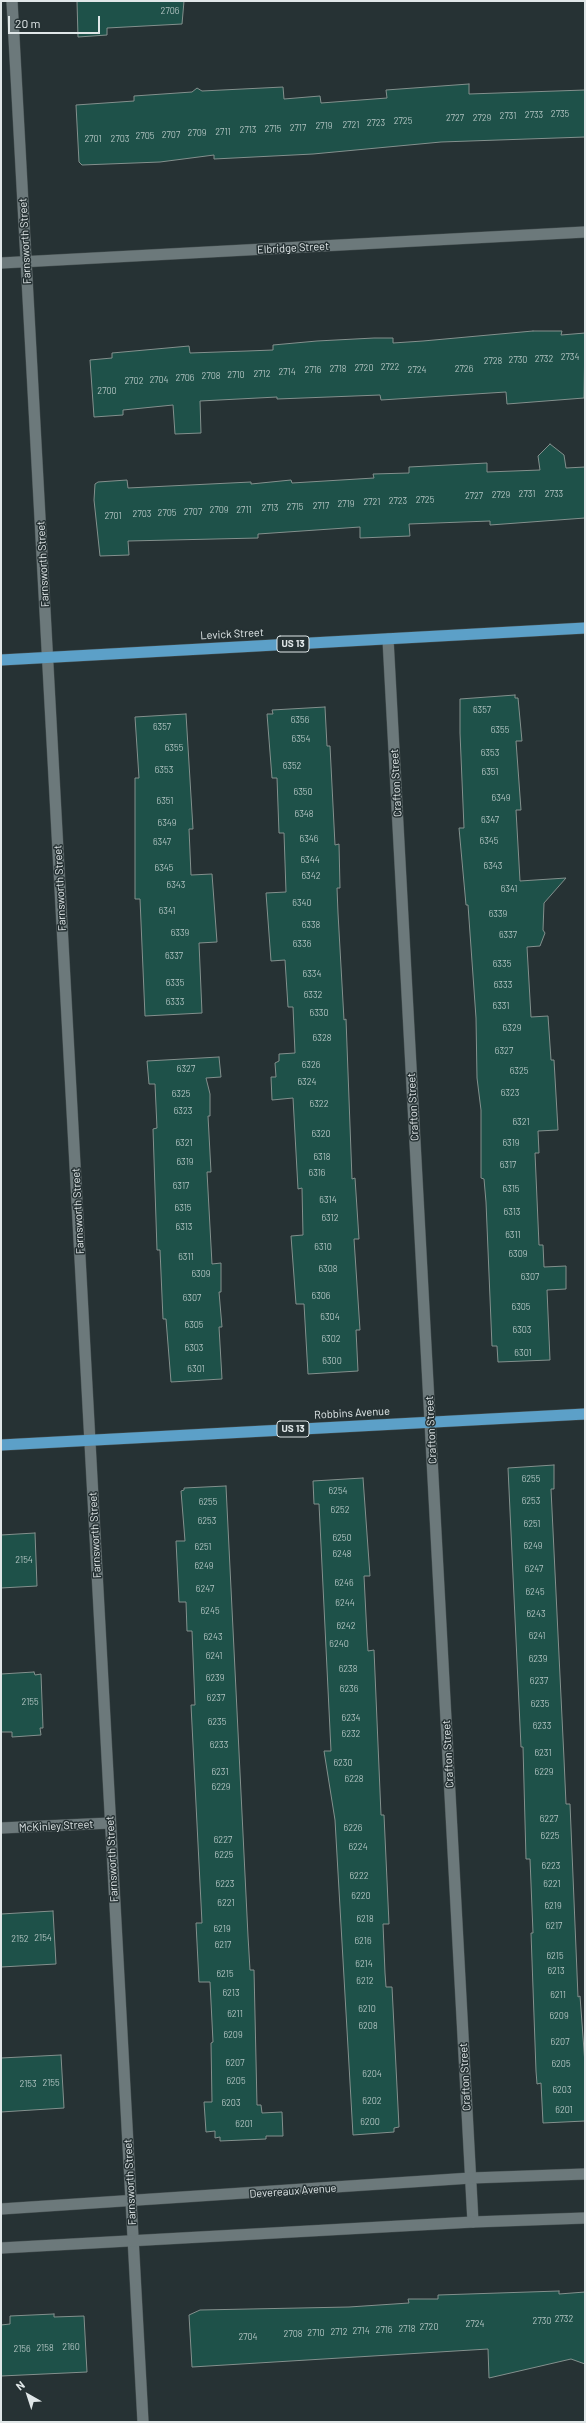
<!DOCTYPE html>
<style>
body{margin:0}
#map{position:relative;width:586px;height:2423px;overflow:hidden;background:#263234;font-family:Barlow,sans-serif}
canvas{display:block}
.frame{position:absolute;inset:0;border:2px solid #e0e7e8;pointer-events:none}
.north{position:absolute;left:8px;top:2375px;width:40px;height:40px;-webkit-text-stroke:3px #263234;paint-order:stroke;rotate:321deg;font-size:11px;font-weight:700;line-height:16px;text-align:center;color:#e0e7e8}
.north::after{content:'';display:block;margin:auto;width:14px;height:18px;background:#e0e7e8;clip-path:polygon(50% 0,100% 100%,50% 72%,0 100%)}
.scale{position:absolute;left:8px;top:16px;width:92px;height:18px;box-sizing:border-box;border:2px solid #e0e7e8;border-top:0;padding-left:5px;font-size:12px;line-height:14px;white-space:nowrap;color:#e0e7e8;-webkit-text-stroke:3px #263234;paint-order:stroke}
</style>
<div id="map">
<canvas width="586" height="2423"></canvas>
<div class="frame"></div>
<div class="north">N</div>
<div class="scale">20 m</div>
</div>
<script>
const context = document.querySelector('canvas').getContext('2d');
context.lineJoin = 'round';
function fillPath(path, color) {
  context.fillStyle = color;
  context.fill(path, 'evenodd');
}
function poly(rows) {
  const path = new Path2D();
  for (const r of rows) {
    path.moveTo(r[0], r[1]);
    for (let i = 2; i < r.length; i += 2) path.lineTo(r[i], r[i + 1]);
  }
  return path;
}
function stroke(path, color, width, dash) {
  context.strokeStyle = color;
  context.lineWidth = width;
  context.lineCap = dash ? 'butt' : 'round';
  context.setLineDash(dash || []);
  context.stroke(path);
}
function label(font, color, halo, rows, align = 'center') {
  context.font = font + ' Barlow,sans-serif';
  context.lineWidth = 3;
  context.setLineDash([]);
  context.textBaseline = 'middle';
  context.strokeStyle = halo;
  context.fillStyle = color;
  for (const [text, x, y, turn = 0] of rows) {
    context.save();
    context.translate(x, y);
    context.rotate((+turn || 0) * Math.PI / 180);
    context.textAlign = isNaN(turn) ? turn : align;
    if (halo) context.strokeText(text, 0, 0);
    context.fillText(text, 0, 0);
    context.restore();
  }
}
const building = poly([
 [77,1,184,1,182,24,107,28,107,35,78,37,77,1],
 [469,84,469,94,585,90,585,137,441,142,313,154,214,159,214,155,160,162,82,165,79,162,76,105,134,101,134,96,192,92,197,88,202,91,283,87,284,99,320,96,321,103,387,98,386,90,469,84],
 [533,331,562,331,561,335,585,333,584,398,507,404,506,392,381,400,380,395,277,399,277,397,200,401,201,433,175,434,173,405,123,410,123,415,94,417,90,360,112,358,112,353,189,346,190,353,247,351,273,350,273,345,317,341,374,338,393,338,393,343,423,341,533,331],
 [550,444,564,455,566,468,585,467,585,518,490,525,490,521,409,524,410,536,360,538,360,527,258,534,258,538,128,541,129,555,100,556,94,500,95,484,98,482,127,480,128,488,251,482,251,484,291,480,292,483,374,478,373,474,409,473,409,467,487,463,487,472,540,470,538,456,550,444],
 [515,695,515,698,518,698,522,741,516,741,521,810,516,810,520,881,566,878,544,903,543,930,545,933,540,946,527,947,531,1017,548,1016,551,1060,554,1060,558,1130,538,1131,539,1153,535,1153,539,1245,543,1245,544,1267,566,1266,566,1289,547,1290,550,1360,498,1362,497,1346,492,1346,486,1202,484,1179,481,1178,481,1110,477,1078,476,1018,468,905,466,905,459,828,464,828,460,733,460,699,515,695],
 [325,707,327,746,330,746,335,845,339,844,340,888,337,888,338,913,344,1020,346,1019,352,1179,355,1178,359,1239,354,1239,360,1330,356,1330,358,1371,308,1374,304,1304,296,1304,291,1236,303,1235,302,1188,298,1189,293,1098,272,1100,271,1077,276,1077,275,1063,279,1061,279,1054,295,1053,293,1007,288,1007,285,960,271,961,266,893,286,892,284,833,279,833,277,778,272,778,267,714,273,714,272,710,325,707],
 [186,714,193,829,189,829,191,875,212,874,217,942,199,943,202,1013,145,1016,140,899,135,899,135,778,139,778,135,717,186,714],
 [219,1057,221,1077,206,1078,210,1094,210,1116,208,1116,211,1172,207,1172,212,1264,221,1263,221,1292,219,1292,222,1327,219,1327,222,1379,171,1382,166,1319,163,1319,160,1250,157,1250,153,1129,157,1128,155,1084,149,1084,147,1061,219,1057],
 [554,1465,554,1489,551,1489,564,1759,566,1804,570,1804,578,1997,580,1996,585,2064,585,2121,543,2123,541,2083,537,2084,536,2071,531,1933,533,1933,530,1859,526,1859,523,1747,521,1747,508,1468,554,1465],
 [363,1478,370,1576,364,1576,367,1636,368,1651,374,1650,381,1815,384,1815,389,1924,383,1924,385,1973,386,1987,392,1987,399,2127,394,2128,394,2132,353,2135,335,1820,324,1751,331,1751,319,1504,314,1504,313,1481,363,1478],
 [226,1486,248,1936,250,1970,254,1970,257,2105,261,2105,262,2113,282,2112,283,2136,266,2136,266,2139,220,2141,220,2137,215,2138,215,2131,206,2132,204,2102,212,2102,211,2043,213,2042,210,1982,199,1982,196,1923,202,1923,191,1705,195,1705,192,1631,187,1631,186,1602,179,1602,176,1541,185,1541,181,1491,184,1490,184,1488,226,1486],
 [35,1533,37,1586,1,1588,1,1535,35,1533],
 [34,1672,35,1675,41,1674,43,1728,40,1728,41,1735,12,1737,12,1732,1,1732,1,1674,34,1672],
 [53,1911,56,1964,1,1967,1,1914,53,1911],
 [61,2055,64,2108,1,2112,1,2058,61,2055],
 [559,2291,559,2294,585,2292,585,2364,571,2359,489,2378,488,2349,192,2367,189,2315,200,2310,349,2307,409,2303,408,2299,438,2299,438,2295,559,2291],
 [54,2314,54,2317,84,2316,87,2372,1,2376,1,2325,10,2324,10,2316,54,2314]
]);
fillPath(building, '#1e5149');
stroke(building, '#83908d', 1);
const minor = poly([
 [12,1,143,2422],
 [1,263,585,232],
 [388,639,473,2222],
 [1,1828,110,1823]
]);
const tertiary = poly([
 [1,2209,471,2178,585,2174],
 [1,2248,473,2222,585,2218]
]);
const trunk = poly([
 [1,660,585,628],
 [1,1445,585,1414]
]);
stroke(minor, '#454f50', 12);
stroke(tertiary, '#454f50', 12);
stroke(trunk, '#454f50', 12);
stroke(minor, '#6c797b', 11);
stroke(tertiary, '#6c797b', 11);
stroke(trunk, '#5ca0c8', 11);
label('9px', '#b0c2c0', null, [
 ["2706",170,11],
 ["2735",560,114],
 ["2733",534,115],
 ["2731",508,116],
 ["2727",455,118],
 ["2729",482,118],
 ["2725",403,121],
 ["2723",376,123],
 ["2721",351,125],
 ["2719",324,126],
 ["2717",298,128],
 ["2715",273,129],
 ["2713",248,130],
 ["2711",223,132],
 ["2709",197,133],
 ["2707",171,135],
 ["2705",145,136],
 ["2701",93,139],
 ["2703",120,139],
 ["2734",570,357],
 ["2732",544,359],
 ["2730",518,360],
 ["2728",493,361],
 ["2722",390,367],
 ["2720",364,368],
 ["2718",338,369],
 ["2726",464,369],
 ["2716",313,370],
 ["2724",417,370],
 ["2714",287,372],
 ["2712",262,374],
 ["2710",236,375],
 ["2708",211,376],
 ["2706",185,378],
 ["2704",159,380],
 ["2702",134,381],
 ["2700",107,391],
 ["2731",527,494],
 ["2733",554,494],
 ["2729",501,495],
 ["2727",474,496],
 ["2725",425,500],
 ["2723",398,501],
 ["2721",372,502],
 ["2719",346,504],
 ["2717",321,506],
 ["2715",295,507],
 ["2713",270,508],
 ["2709",219,510],
 ["2711",244,510],
 ["2707",193,512],
 ["2705",167,513],
 ["2703",142,514],
 ["2701",113,516],
 ["6357",482,710],
 ["6356",300,720],
 ["6357",162,727],
 ["6355",500,730],
 ["6354",301,739],
 ["6355",174,748],
 ["6353",490,753],
 ["6352",292,766],
 ["6353",164,770],
 ["6351",490,772],
 ["6350",303,792],
 ["6349",501,798],
 ["6351",165,801],
 ["6348",304,814],
 ["6347",490,820],
 ["6349",167,823],
 ["6346",309,839],
 ["6345",489,841],
 ["6347",162,842],
 ["6344",310,860],
 ["6343",493,866],
 ["6345",164,868],
 ["6342",311,876],
 ["6343",176,885],
 ["6341",509,889],
 ["6340",302,903],
 ["6341",167,911],
 ["6339",498,914],
 ["6338",311,925],
 ["6339",180,933],
 ["6337",508,935],
 ["6336",302,944],
 ["6337",174,956],
 ["6335",502,964],
 ["6334",312,974],
 ["6335",175,983],
 ["6333",503,985],
 ["6332",313,995],
 ["6333",175,1002],
 ["6331",501,1006],
 ["6330",319,1013],
 ["6329",512,1028],
 ["6328",322,1038],
 ["6327",504,1051],
 ["6326",311,1065],
 ["6327",186,1069],
 ["6325",519,1071],
 ["6324",307,1082],
 ["6323",510,1093],
 ["6325",181,1094],
 ["6322",319,1104],
 ["6323",183,1111],
 ["6321",521,1122],
 ["6320",321,1134],
 ["6321",184,1143],
 ["6319",511,1143],
 ["6318",322,1157],
 ["6319",185,1162],
 ["6317",508,1165],
 ["6316",317,1173],
 ["6317",181,1186],
 ["6315",511,1189],
 ["6314",328,1200],
 ["6315",183,1208],
 ["6313",512,1212],
 ["6312",330,1218],
 ["6313",184,1227],
 ["6311",513,1235],
 ["6310",323,1247],
 ["6309",518,1254],
 ["6311",186,1257],
 ["6308",328,1269],
 ["6309",201,1274],
 ["6307",530,1277],
 ["6306",321,1296],
 ["6307",192,1298],
 ["6305",521,1307],
 ["6304",330,1317],
 ["6305",194,1325],
 ["6303",522,1330],
 ["6302",331,1339],
 ["6303",194,1348],
 ["6301",523,1353],
 ["6300",332,1361],
 ["6301",196,1369],
 ["6255",531,1479],
 ["6254",338,1491],
 ["6253",531,1501],
 ["6255",208,1502],
 ["6252",340,1510],
 ["6253",207,1521],
 ["6251",532,1524],
 ["6250",342,1538],
 ["6249",533,1546],
 ["6251",203,1547],
 ["6248",342,1554],
 ["2154",24,1560],
 ["6249",204,1566],
 ["6247",534,1569],
 ["6246",344,1583],
 ["6247",205,1589],
 ["6245",535,1592],
 ["6244",345,1603],
 ["6245",210,1611],
 ["6243",536,1614],
 ["6242",346,1626],
 ["6241",537,1636],
 ["6243",213,1637],
 ["6240",339,1644],
 ["6241",214,1656],
 ["6239",538,1659],
 ["6238",348,1669],
 ["6239",215,1678],
 ["6237",539,1681],
 ["6236",349,1689],
 ["6237",216,1698],
 ["2155",30,1702],
 ["6235",540,1704],
 ["6234",351,1718],
 ["6235",217,1722],
 ["6233",542,1726],
 ["6232",351,1734],
 ["6233",219,1745],
 ["6231",543,1753],
 ["6230",343,1763],
 ["6231",220,1772],
 ["6229",544,1772],
 ["6228",354,1779],
 ["6229",221,1787],
 ["6227",549,1819],
 ["6226",353,1828],
 ["6225",550,1836],
 ["6227",223,1840],
 ["6224",358,1847],
 ["6225",224,1855],
 ["6223",551,1866],
 ["6222",359,1876],
 ["6223",225,1884],
 ["6221",552,1884],
 ["6220",361,1896],
 ["6221",226,1903],
 ["6219",553,1906],
 ["6218",365,1919],
 ["6217",554,1926],
 ["6219",222,1929],
 ["2154",43,1938],
 ["2152",20,1939],
 ["6216",363,1941],
 ["6217",223,1945],
 ["6215",555,1956],
 ["6214",364,1964],
 ["6213",556,1971],
 ["6215",225,1974],
 ["6212",365,1981],
 ["6213",231,1993],
 ["6211",558,1995],
 ["6210",367,2009],
 ["6211",235,2014],
 ["6209",559,2016],
 ["6208",368,2026],
 ["6209",233,2035],
 ["6207",560,2042],
 ["6207",235,2063],
 ["6205",561,2064],
 ["6204",372,2074],
 ["6205",236,2081],
 ["2155",51,2083],
 ["2153",28,2084],
 ["6203",562,2090],
 ["6202",372,2101],
 ["6203",231,2103],
 ["6201",564,2110],
 ["6200",370,2122],
 ["6201",244,2124],
 ["2732",564,2319],
 ["2730",542,2321],
 ["2724",475,2324],
 ["2720",429,2327],
 ["2718",407,2329],
 ["2716",384,2330],
 ["2714",361,2331],
 ["2712",339,2332],
 ["2710",316,2333],
 ["2708",293,2334],
 ["2704",248,2337],
 ["2160",71,2347],
 ["2158",45,2348],
 ["2156",22,2349]
]);
for (const [x, y, w] of [
 [293,644,32],
 [293,1429,32]
]) {
  const box = new Path2D();
  box.roundRect(x - w / 2, y - 8, w, 16, 3);
  context.fillStyle = '#263234';
  context.fill(box);
  stroke(box, '#e0e7e8', 1);
}
label('bold 10px', '#e0e7e8', null, [
 ["US 13",293,644],
 ["US 13",293,1429]
]);
label('11px', '#e0e7e8', '#263234', [
 ["Farnsworth Street",25,241,-93],
 ["Elbridge Street",293,248,-3],
 ["Farnsworth Street",43,564,-93],
 ["Levick Street",232,634,-3],
 ["Crafton Street",396,783,-93],
 ["Farnsworth Street",60,888,-93],
 ["Crafton Street",413,1107,-93],
 ["Farnsworth Street",78,1211,-93],
 ["Robbins Avenue",352,1413,-3],
 ["Crafton Street",431,1430,-93],
 ["Farnsworth Street",95,1535,-93],
 ["Crafton Street",448,1754,-93],
 ["McKinley Street",56,1826,-3],
 ["Farnsworth Street",112,1859,-93],
 ["Crafton Street",465,2077,-93],
 ["Farnsworth Street",130,2182,-93],
 ["Devereaux Avenue",293,2191,-4]
]);
</script>
